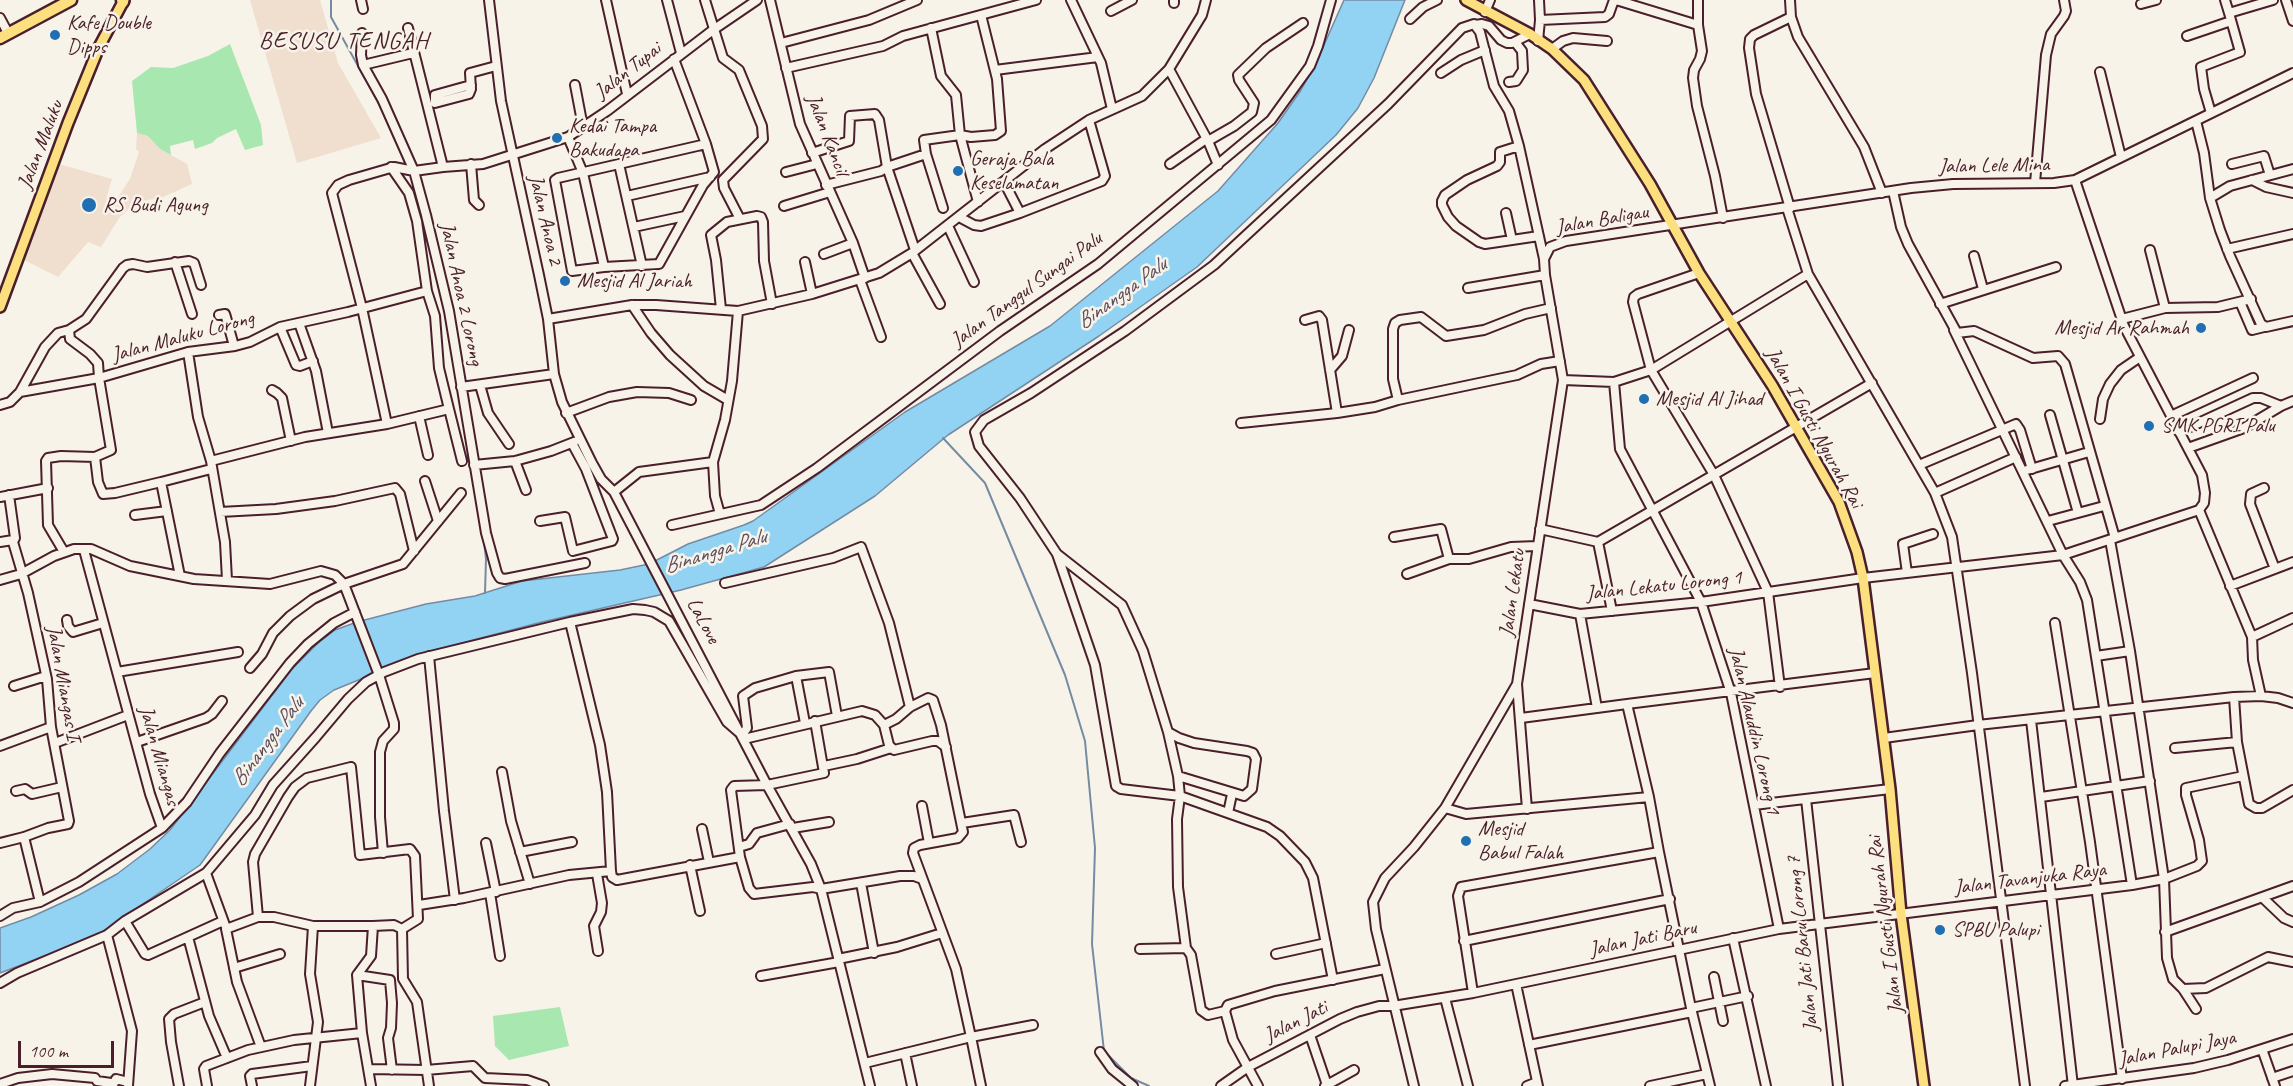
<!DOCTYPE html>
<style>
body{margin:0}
#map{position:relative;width:2293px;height:1086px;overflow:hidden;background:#f7f3e8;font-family:Caveat,sans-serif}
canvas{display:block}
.scale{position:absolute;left:18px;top:1041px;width:96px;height:27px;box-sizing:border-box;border:3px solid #4a1f2b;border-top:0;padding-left:8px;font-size:18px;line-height:21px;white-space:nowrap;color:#4a1f2b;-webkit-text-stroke:4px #f7f3e8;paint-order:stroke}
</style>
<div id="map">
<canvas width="2293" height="1086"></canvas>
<div class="scale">100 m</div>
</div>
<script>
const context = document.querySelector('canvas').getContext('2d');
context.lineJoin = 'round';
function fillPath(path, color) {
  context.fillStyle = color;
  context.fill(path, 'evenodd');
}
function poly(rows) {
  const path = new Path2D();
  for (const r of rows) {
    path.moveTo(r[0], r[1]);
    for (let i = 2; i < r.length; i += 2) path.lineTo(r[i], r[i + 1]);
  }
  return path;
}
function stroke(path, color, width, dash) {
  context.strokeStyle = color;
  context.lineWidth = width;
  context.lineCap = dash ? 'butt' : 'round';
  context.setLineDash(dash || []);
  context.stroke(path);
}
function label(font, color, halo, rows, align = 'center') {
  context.font = font + ' Caveat,sans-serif';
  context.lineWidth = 5;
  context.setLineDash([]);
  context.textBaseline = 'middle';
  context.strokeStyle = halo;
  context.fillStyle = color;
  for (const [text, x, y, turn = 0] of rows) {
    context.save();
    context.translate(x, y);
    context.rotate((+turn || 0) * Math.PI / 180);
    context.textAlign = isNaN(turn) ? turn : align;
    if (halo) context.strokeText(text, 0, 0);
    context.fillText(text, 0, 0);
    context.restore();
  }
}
fillPath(poly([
 [250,0,320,0,338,63,381,138,297,163],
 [137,133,148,136,160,149,187,164,192,184,163,197,143,201,131,207,119,218,101,247,88,242,58,277,24,260,59,164,112,179,106,199,115,202,130,179,139,152,136,149]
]), '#f0decf');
fillPath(poly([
 [230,44,261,125,263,145,245,150,236,129,217,138,212,143,195,149,193,140,170,146,171,155,160,149,148,136,137,133,132,81,151,67,173,68,208,56],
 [560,1007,569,1046,509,1060,495,1046,493,1016]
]), '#a8e7af');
const water = poly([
 [1344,0,1405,0,1374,78,1358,108,1336,135,1197,267,1099,336,948,435,875,496,764,567,681,590,542,622,427,652,334,690,320,700,311,711,200,865,96,936,0,973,0,928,31,917,79,895,117,874,150,849,170,830,292,669,319,642,335,630,357,622,426,604,475,596,522,581,620,570,649,564,688,544,744,525,753,521,905,412,1050,326,1218,191,1278,123,1301,90,1316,63,1344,0]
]);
fillPath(water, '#92d3f4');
stroke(water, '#758ba4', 1.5);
stroke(poly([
 [331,0,331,17,385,115],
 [419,204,424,222],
 [459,395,472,472],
 [943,438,985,483,1065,675,1085,741,1095,848,1092,944,1104,1051,1131,1078,1149,1086],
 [483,533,486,559,485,593]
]), '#758ba4', 2);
const minor = poly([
 [361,0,363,9],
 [489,0,501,101,539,275,548,319,554,374,562,402,592,463,601,479,614,492,767,785,811,864,821,889,870,1086],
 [606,0,627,94],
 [667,0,681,53],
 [705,0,723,58,739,70,762,126,763,139,723,180,724,188,740,219],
 [770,0,800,124,853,243,865,278],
 [1071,0,1101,63,1112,109],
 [1174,0,1174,3],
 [1539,0,1540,20],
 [1616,0,1698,25],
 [1698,0,1698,25,1702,51,1700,59,1694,70,1693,78,1697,106,1715,176,1723,218],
 [1790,0,1791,17,1798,37,1864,147,1882,193],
 [2225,0,2229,13,2273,0],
 [2286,0,2293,21],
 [2141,4,2156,0],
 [1111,11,1132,0],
 [1485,12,1490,0],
 [0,18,8,33],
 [1410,19,1423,7,1437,0],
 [1475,25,1482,24,1489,26,1501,40,1507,43,1512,43,1530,34],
 [408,28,443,167,483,164,568,137,607,111,713,30,757,0],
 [931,28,941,76,956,95,960,135,978,202],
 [362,33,361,55,363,65,382,99,414,171,426,215,449,311,486,533,497,573,500,578,505,579,585,563],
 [2187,36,2231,21],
 [1538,41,1540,20,1605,17,1609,14,1614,0],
 [781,43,869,20,917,0],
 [1552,49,1563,41,1573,38,1607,41],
 [674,59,706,144,714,172,703,185,659,264,604,267,572,271,555,180,558,178,706,144],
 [363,65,413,53],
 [786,68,883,46,903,36,1036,0],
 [1169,69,1208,141,1218,165],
 [995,70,1098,57],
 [2100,72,2121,157],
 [1441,73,1461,60,1485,50],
 [1509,82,1516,81,1523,70,1522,51,1515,42],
 [471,85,435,95,435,103,469,94,471,89,470,73,496,66],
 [575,85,583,127],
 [2211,113,2204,89,2201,67,2240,52,2229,13],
 [2196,121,2204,153,2210,198,2220,230,2230,256,2261,324,2266,327,2293,321],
 [568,137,583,173,604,267],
 [1208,141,1234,126,1252,112,1254,103,1239,80,1238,75,1266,48,1303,23],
 [1519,146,1500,152,1500,162,1497,166,1467,180,1445,195,1442,201,1442,205,1448,217,1456,226,1479,242,1485,244,1539,236],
 [812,153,849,141,850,116,875,114,879,120,887,167,915,250],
 [471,164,474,200,479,205],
 [619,164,642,266],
 [1170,164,1206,139],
 [2232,164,2264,156,2270,175],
 [786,172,817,164],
 [2075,180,2124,326,2202,475,2205,493,2204,503,2199,510,2252,637,2253,660,2261,696],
 [2252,180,2266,187,2293,193],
 [1004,182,1020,213,1102,181,1105,176,1089,120],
 [2035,183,2046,55,2051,34,2064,16,2066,11,2064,0],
 [826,185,881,171,887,167,926,154],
 [1893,191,1901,227,1908,244,1957,333,1974,331,2033,358,2058,356,2065,364,2115,538],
 [627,196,710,177],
 [2210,198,2230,186,2293,169],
 [784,206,830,192],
 [943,208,926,154,924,140,960,135,971,137,995,135,1001,131,997,79,981,15],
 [1787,208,1808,274,1935,493,1952,537,1972,673,2025,1086],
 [1790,208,1756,94,1749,48,1750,39,1754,35,1791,17],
 [1506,213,1512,240],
 [959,217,974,225,981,226,1020,213],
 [948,226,974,282],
 [634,227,685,216],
 [2227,249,2293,234],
 [2150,250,2165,308],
 [912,253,940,304],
 [824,254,853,243],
 [1974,256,1983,289],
 [1544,259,1550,247,1566,241,1911,188,1953,184,2054,183,2075,180,2293,73],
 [175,262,192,314],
 [805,262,812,294],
 [1699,273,1638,294,1634,297,1633,302,1651,370,1714,475,1768,592,1780,687],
 [860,280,881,337],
 [1468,288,1545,275],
 [2240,302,2252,330,2264,327],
 [1940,304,2056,267],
 [632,305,651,333,670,355,704,386,728,400],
 [1551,308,1525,314,1484,330,1446,336,1421,317,1400,320,1395,323,1393,329,1393,379,1398,400,1517,375,1541,364,1560,361],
 [721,309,716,260,711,235,727,222,757,216,761,217,763,222,764,261,772,304],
 [219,315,225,314,226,317,234,346],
 [548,319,632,305,656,305,738,311,812,294,879,273,912,253,1045,149,1089,120,1142,96,1169,69,1202,15,1206,0],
 [2122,319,2165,308,2218,307,2251,299],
 [1305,320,1319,316,1322,320,1337,413],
 [299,323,316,371,328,433],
 [280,327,296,365,300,366,313,361],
 [69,330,86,319,123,268,127,265,133,264,147,267,189,261,194,263,201,285],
 [1954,330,2063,555,2080,582,2087,600,2132,885],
 [188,352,198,417,211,461,225,542,227,580],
 [1330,370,1342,356,1349,330],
 [1563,380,1614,382,1651,370,1808,274],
 [1614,382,1620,449,1701,602,1731,693,1779,929],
 [480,385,488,413,509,444],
 [461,387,554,374],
 [272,390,277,393,282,398,291,441],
 [20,392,99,378,111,450,95,457],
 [0,405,10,402,20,392,45,347,58,333,69,330,70,339,90,354,98,363,99,378,188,352,235,346,250,342,280,327,348,312,427,291,417,221,409,193,391,167],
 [449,409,462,461],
 [566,413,609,397,637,392,669,393,691,400],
 [2050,415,2078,513],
 [419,416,428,455],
 [2171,416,2253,378],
 [2100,419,2103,399,2110,384,2121,370,2140,357],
 [1241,423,1337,413,1375,407,1398,400],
 [387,424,362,308,332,193,338,185,349,180,394,167,414,171,443,167],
 [2179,432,2253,398,2261,398,2281,406],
 [2188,448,2244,428,2281,406,2293,401],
 [211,461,305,437,387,424,449,409,439,368,435,316,427,291],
 [515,461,526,490],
 [474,465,515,461,551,451,574,442],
 [1919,465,2016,424,2020,430,2032,469],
 [2027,470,2089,452],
 [425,481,438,521],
 [161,482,211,469],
 [2264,488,2251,494,2250,504,2275,569],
 [614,492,639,472,713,462],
 [1935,493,2016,457],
 [0,497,48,488],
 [220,512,276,509,335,501,395,488,400,494,414,551],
 [720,514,715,496,713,462,725,420,732,381,738,311],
 [135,515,167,511],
 [540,521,565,517,573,551,612,541,613,539,586,469,572,443],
 [2048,521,2104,506],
 [672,525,761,505,817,468,1000,331,1098,264,1271,120,1310,66,1318,46,1331,0],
 [1540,529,1598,542,1872,383],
 [1394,537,1441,529,1449,559],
 [2110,540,2130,651,2164,879,2167,958,2173,979,2183,989,2196,1009],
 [0,542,13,540],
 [1598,542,1612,611],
 [64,552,48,525,46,461,48,458,61,456,95,457,98,482,103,494,115,493,161,482,180,576],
 [1057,554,1122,605,1143,651,1168,732,1178,776,1180,796,1177,819,1178,887,1186,948,1191,955,1201,1010,1208,1015,1225,1011],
 [1907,573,1903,544,1933,534],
 [1407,574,1449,559,1469,559,1511,547,1537,546],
 [0,580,21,574,54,556,74,549,91,549,130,566,194,579,270,584,321,571,335,575,344,584,379,675,394,723,394,729,383,741,380,752,380,817,383,853],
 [725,583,833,558,861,547,889,623,910,707],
 [2230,586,2293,562],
 [1529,604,1580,614,1701,602,1863,578,2063,555,2199,510],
 [1580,614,1597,708],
 [67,620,68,626,73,632,103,623],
 [570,622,600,745,607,792,611,871],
 [2055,623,2090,842,2122,1079],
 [2252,637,2293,618],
 [429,656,444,811,455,900],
 [2096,656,2130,651],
 [250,668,262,654,273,633,290,616,313,599,344,584,403,564,461,493],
 [117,672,238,652],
 [796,676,805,723],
 [1517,684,1527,809],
 [14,686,46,676],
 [2234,697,2237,742,2249,804,2256,808,2262,808,2293,790],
 [1521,718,1627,704],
 [2031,720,2073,1086],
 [884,725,889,745,894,750,932,741,938,741,946,747],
 [1168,732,1179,738,1194,743,1247,751,1253,753,1256,759,1252,789,1244,796,1178,776],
 [1884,738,1978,725,2234,697,2261,696,2278,698,2293,703],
 [744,739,862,711,875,715,884,725,896,719,910,707,928,698,933,700,941,725,963,832,958,838,920,845,914,848,913,853,956,969,971,1037,1033,1025],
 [137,742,206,718,212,714,222,701],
 [55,743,128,715],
 [0,746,51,727],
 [2175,748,2237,742],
 [824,766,857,759,891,748],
 [502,772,511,821,530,884],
 [16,791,25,789,32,794,62,787],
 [2041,797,2150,781],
 [1806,799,1838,1086],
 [1754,805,1890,789],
 [922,806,929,843],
 [1445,808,1466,814,1649,797,1627,704,1875,673],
 [1228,813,1232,794],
 [962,823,1014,815,1021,842],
 [162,828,187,802,220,753,290,663,308,644,334,623,355,612],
 [793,828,829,822],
 [702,829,709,862],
 [24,837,40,902],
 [0,843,24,837,48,828,68,824,69,821,51,727,47,679,28,593,13,542,15,538,9,495],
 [486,843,496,892],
 [739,847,749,844,757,833,790,824],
 [520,852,572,842],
 [1659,852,1691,1008,1710,1086],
 [740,857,749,888,754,894,813,887,821,889,900,876,914,876,922,879],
 [690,865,700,911],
 [206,873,225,925],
 [597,874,602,903,601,912,594,926,598,951],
 [861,883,874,953],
 [490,893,500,956],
 [2263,898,2284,918,2293,922],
 [419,905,464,898,569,875,611,871,612,877,617,880,740,857,731,790,734,786,767,785,824,773,815,721],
 [0,916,13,908,40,902,79,882,162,828,150,794,84,550],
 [258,917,226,929,237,982,261,1047],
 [125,921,145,954,148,955,223,921],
 [402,929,403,979,417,1002,429,1086],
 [2165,932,2293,886],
 [107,935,132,1031,128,1086],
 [188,937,209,1016,227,1058],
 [1733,938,1766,1086],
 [1464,941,1670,899],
 [1140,949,1186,948],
 [1276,954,1326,943],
 [838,959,897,947,942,933],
 [234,968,280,954],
 [357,975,390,980,392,1003,391,1028,388,1038,392,1070],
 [761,976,839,962],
 [1714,977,1723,1021],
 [1333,980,1313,878,1305,862,1280,836,1267,827,1180,796,1121,789,1116,786,1095,665,1057,554,1020,498,979,446,975,432,984,420,1031,393,1125,331,1214,265,1388,104,1462,28,1474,24,1480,32,1494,86,1509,111,1519,146,1544,259,1545,275,1563,380,1517,684,1445,808,1414,847,1385,878,1373,902,1376,929,1414,1086],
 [0,983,17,973,107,935,125,921,206,873,255,815,273,785,316,737,348,699,366,682,384,672,418,659,570,622,633,609,645,610,654,612,669,621,727,722,742,735,747,728,743,696,755,688,796,676,829,672,837,716],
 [1516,984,1538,1086],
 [2183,989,2206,988,2268,957,2293,962],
 [1473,993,1458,896,1461,887,1659,852,1649,797],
 [1445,998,1468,1086],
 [1691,1008,1748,996],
 [1310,1035,1327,1085],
 [1529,1045,1692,1012],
 [2262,1049,2275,1086],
 [1100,1052,1112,1069,1133,1086],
 [905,1053,912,1086],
 [865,1063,971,1037,981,1086],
 [369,1069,426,1070,473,1066,485,1078,527,1080,544,1086],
 [2272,1078,2293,1071],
 [0,1084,18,1078,52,1074,95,1078,97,1081,111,1083,114,1083,116,1079,128,1082],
 [179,1086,171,1042,169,1019,174,1014,205,1002],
 [207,1086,204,1069,206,1066,248,1050,294,1040,362,1033],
 [252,1086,250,1076,252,1074,312,1066],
 [310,1086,318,1022,310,974,313,926],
 [371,1086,362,1033,357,975,371,956,373,926,394,925,402,929,418,919,415,856,410,849,360,855,351,767,307,778,295,787,288,797,255,854,253,862,258,917,274,917,313,926,373,926],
 [1221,1086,1248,1067,1340,1019,1357,1012,1379,1006,1393,1006,1473,993,1779,929,2132,885,2164,879,2197,866,2202,861,2199,840,2186,795,2186,788,2243,776],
 [1258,1086,1233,1040,1225,1011,1228,1005,1275,991,1385,969],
 [1325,1086,1354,1070],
 [1527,1086,1537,1082],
 [1650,1086,1707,1074],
 [2065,1086,2194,1068,2228,1060,2293,1039]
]);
const major = poly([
 [1466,0,1530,34,1552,49,1584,80,1650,184,1699,273,1772,385,1839,502,1857,552,1863,578,1890,789,1901,914,1924,1086],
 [0,307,68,123,99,47,124,0]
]);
const highway = poly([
 [122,0,123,2],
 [0,38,71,0]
]);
stroke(minor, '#4a1f2b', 12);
stroke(major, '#4a1f2b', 14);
stroke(highway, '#4a1f2b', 15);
stroke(minor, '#f7f3e8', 8);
stroke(major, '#fce080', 9);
stroke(highway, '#fce080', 10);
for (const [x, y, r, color] of [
 [55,35,6,"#1f6fb2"],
 [557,138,6,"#1f6fb2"],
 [958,171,6,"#1f6fb2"],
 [89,205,8,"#1f6fb2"],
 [565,281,6,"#1f6fb2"],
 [2201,328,6,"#1f6fb2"],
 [1644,399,6,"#1f6fb2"],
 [2149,426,6,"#1f6fb2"],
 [1466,841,6,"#1f6fb2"],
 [1940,930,6,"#1f6fb2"]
]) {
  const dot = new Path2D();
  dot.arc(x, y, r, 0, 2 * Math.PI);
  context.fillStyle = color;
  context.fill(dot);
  stroke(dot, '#f7f3e8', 2);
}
label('21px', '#4a1f2b', '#f7f3e8', [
 ["Kafe Double",67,23],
 ["Dipps",67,47],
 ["Kedai Tampa",569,126],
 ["Bakudapa",569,150],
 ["Geraja Bala",970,159],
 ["Keselamatan",970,183],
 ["RS Budi Agung",103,205],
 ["Mesjid Al Jariah",577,281],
 ["Mesjid Ar Rahmah",2189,328,"right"],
 ["Mesjid Al Jihad",1656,399],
 ["SMK PGRI Palu",2161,426],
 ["Mesjid",1478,829],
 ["Babul Falah",1478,853],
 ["SPBU Palupi",1952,930]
], 'left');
label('21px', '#4a1f2b', '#f7f3e8', [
 ["Jalan Tupai",628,71,-38],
 ["Jalan Kancil",827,135,69],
 ["Jalan Maluku",41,145,-69],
 ["Jalan Lele Mina",1994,166,-1],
 ["Jalan Anoa 2",545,220,77],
 ["Jalan Baligau",1602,220,-10],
 ["Jalan Tanggul Sungai Palu",1027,290,-36],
 ["Jalan Anoa 2 Lorong",461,294,78],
 ["Jalan Maluku Lorong",183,337,-15],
 ["Jalan I Gusti Ngurah Rai",1814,428,61],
 ["Jalan Lekatu Lorong 1",1664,586,-6],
 ["Jalan Lekatu",1513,593,-82],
 ["LaLove",703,621,62],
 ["Jalan Miangas I",63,683,80],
 ["Jalan Alauddin Lorong 1",1754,731,77],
 ["Jalan Miangas",159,756,74],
 ["Jalan Tavanjuka Raya",2030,879,-7],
 ["Jalan I Gusti Ngurah Rai",1886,925,-97],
 ["Jalan Jati Baru",1643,939,-12],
 ["Jalan Jati Baru Lorong 7",1803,944,-96],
 ["Jalan Jati",1296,1022,-27],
 ["Jalan Palupi Jaya",2177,1049,-11]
]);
label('italic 22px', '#5c4c5d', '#f7f3e8', [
 ["Binangga Palu",1122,294,-36],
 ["Binangga Palu",715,552,-17],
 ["Binangga Palu",268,742,-53]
]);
context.letterSpacing = '1.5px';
label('24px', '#4a1f2b', '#f7f3e8', [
 ["BESUSU TENGAH",344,42]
]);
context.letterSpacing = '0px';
</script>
